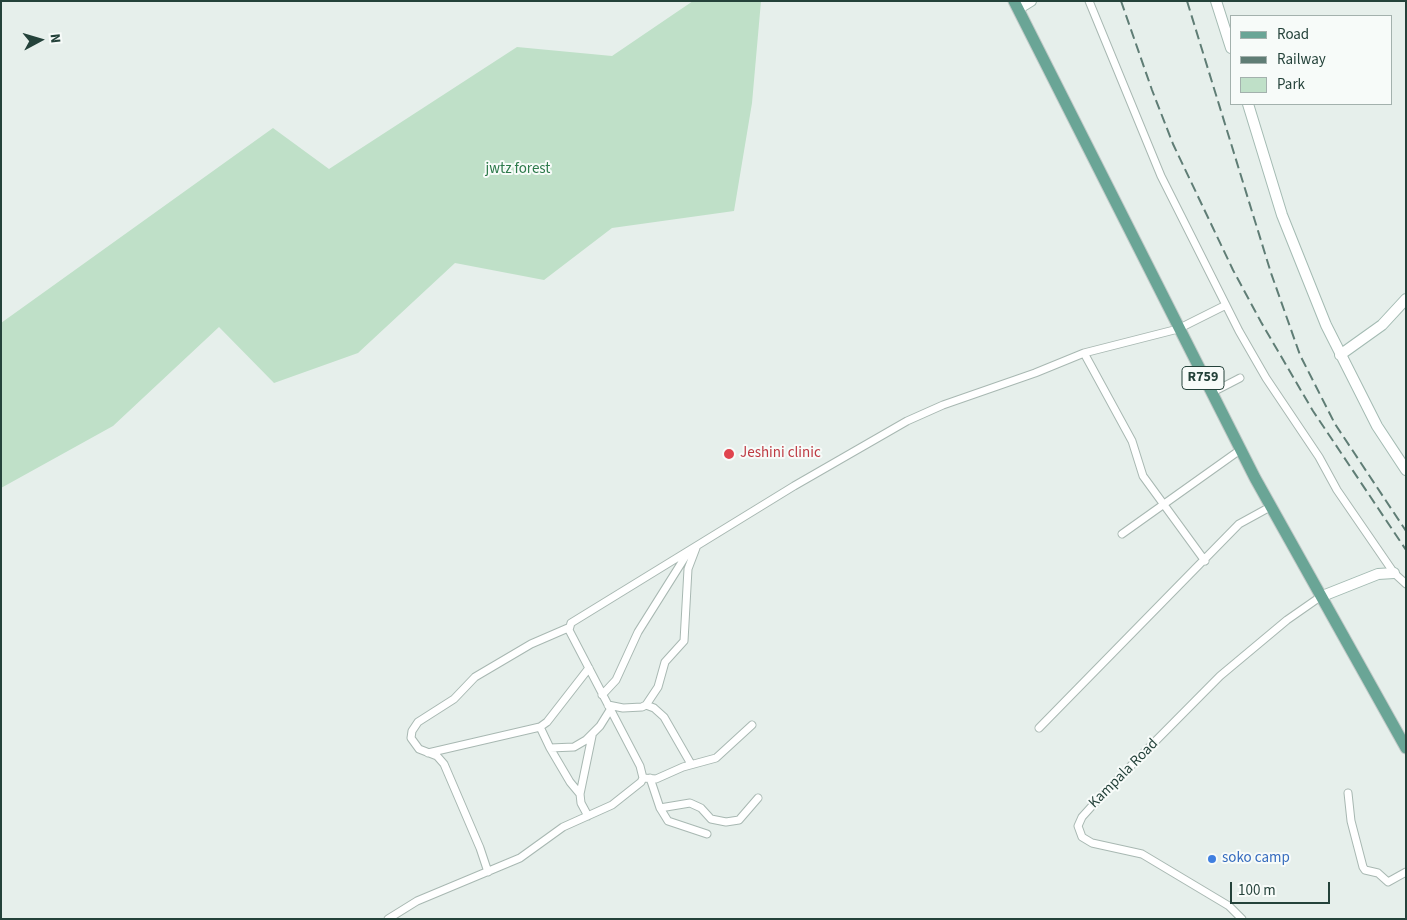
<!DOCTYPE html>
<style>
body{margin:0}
#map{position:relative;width:1407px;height:920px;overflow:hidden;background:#e6efeb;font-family:"Source Sans 3",sans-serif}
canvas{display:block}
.frame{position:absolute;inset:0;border:2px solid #24423a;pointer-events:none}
.legend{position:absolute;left:1230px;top:15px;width:162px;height:90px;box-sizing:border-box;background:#f7fbf9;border:1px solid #a3b1ad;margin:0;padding:6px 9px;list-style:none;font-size:15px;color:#24423a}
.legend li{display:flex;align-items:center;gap:10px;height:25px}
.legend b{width:25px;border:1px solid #a3b1ad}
.north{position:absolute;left:15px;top:15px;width:50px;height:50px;-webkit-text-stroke:4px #f7fbf9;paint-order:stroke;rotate:84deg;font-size:14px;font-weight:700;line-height:20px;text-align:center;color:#24423a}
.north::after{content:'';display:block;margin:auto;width:18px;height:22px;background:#24423a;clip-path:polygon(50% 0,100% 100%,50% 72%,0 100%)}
.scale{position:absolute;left:1230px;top:882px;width:100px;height:22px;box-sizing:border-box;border:2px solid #24423a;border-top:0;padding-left:6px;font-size:15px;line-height:18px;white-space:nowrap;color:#24423a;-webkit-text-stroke:4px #f7fbf9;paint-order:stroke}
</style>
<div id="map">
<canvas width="1407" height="920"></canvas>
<div class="frame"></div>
<ul class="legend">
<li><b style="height:6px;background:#6aa596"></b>Road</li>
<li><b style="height:6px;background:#5f7d75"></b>Railway</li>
<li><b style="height:14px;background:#bfe0c8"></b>Park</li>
</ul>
<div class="north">N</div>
<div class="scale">100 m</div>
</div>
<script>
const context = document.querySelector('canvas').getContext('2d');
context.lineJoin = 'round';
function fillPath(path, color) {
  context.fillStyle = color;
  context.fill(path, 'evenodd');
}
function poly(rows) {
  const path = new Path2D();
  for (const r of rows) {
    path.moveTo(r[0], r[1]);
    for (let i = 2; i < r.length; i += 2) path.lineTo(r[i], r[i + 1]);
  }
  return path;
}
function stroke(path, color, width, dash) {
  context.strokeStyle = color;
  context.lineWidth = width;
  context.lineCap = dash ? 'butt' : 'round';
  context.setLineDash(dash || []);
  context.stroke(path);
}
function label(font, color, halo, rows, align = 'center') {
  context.font = font + ' "Source Sans 3",sans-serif';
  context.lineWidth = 4;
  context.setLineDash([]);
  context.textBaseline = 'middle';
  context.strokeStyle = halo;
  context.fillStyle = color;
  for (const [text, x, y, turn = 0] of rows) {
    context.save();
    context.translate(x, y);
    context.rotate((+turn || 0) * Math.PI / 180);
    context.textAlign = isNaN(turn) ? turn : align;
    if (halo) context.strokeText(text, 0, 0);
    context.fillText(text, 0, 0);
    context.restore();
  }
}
fillPath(poly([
 [693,1,761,1,752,103,734,211,612,228,544,280,455,263,358,353,274,383,219,327,113,426,1,488,1,323,273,128,329,169,517,47,612,56]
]), '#bfe0c8');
const street = poly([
 [1089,1,1161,176,1239,331,1266,378,1319,457,1337,490,1394,573,1406,584],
 [1084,353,1132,441,1143,476,1205,561],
 [1211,393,1240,378],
 [1122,534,1240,450],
 [602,695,616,680,638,632,687,554],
 [608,705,623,708,642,707,646,705,658,687,665,662,684,641,688,569,696,548],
 [646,705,654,708,664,717,691,764],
 [540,727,550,748,574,747,586,740,600,726,610,710],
 [1039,728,1239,524,1270,507],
 [550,748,570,782,580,794],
 [428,753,540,727,547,722,589,668],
 [643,778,656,779,683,767,716,758,752,725],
 [650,778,660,808,668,821,707,834],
 [1348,793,1351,821,1363,867,1365,870,1378,873,1388,882,1406,872],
 [660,808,690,803,701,808,711,819,726,822,739,820,758,798],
 [588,816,581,803,580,794,592,736],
 [488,872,480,848,444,764,437,756,419,749,411,738,412,731,418,722,454,699,475,677,531,644,568,628],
 [388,919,417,901,520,858,563,827,612,805,641,782,643,778,640,766,569,630,571,623,794,486,907,421,943,405,1035,373,1084,353,1178,329,1226,305],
 [1242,919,1229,906,1142,854,1092,843,1082,837,1078,826,1082,817,1101,796,1220,676,1287,620,1320,597]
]);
const secondary = poly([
 [1216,1,1231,48],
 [1018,9,1031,1],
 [1248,104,1282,215,1326,325,1377,426,1406,470],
 [1340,355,1382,325,1406,299],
 [1320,597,1378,574,1394,573]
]);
const primary = poly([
 [1014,1,1255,478,1406,748]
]);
stroke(street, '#a8b8b2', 9);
stroke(secondary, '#a4bbb3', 12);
stroke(primary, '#c2cac8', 13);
stroke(street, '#fff', 7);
stroke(secondary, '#fff', 10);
stroke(primary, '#6aa596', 11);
stroke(poly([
 [1121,1,1152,90,1173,144,1233,270,1261,322,1313,411,1406,550],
 [1187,1,1271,273,1300,355,1335,424,1406,531]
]), '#5f7d75', 2, [10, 5]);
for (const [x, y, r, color] of [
 [729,454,6,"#e0444e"],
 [1212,859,5,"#3f7fe0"]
]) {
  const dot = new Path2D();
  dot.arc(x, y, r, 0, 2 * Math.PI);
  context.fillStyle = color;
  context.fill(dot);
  stroke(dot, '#f7fbf9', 2);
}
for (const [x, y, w] of [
 [1203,378,42]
]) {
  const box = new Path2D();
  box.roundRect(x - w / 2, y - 11.5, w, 23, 4);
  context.fillStyle = '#f7fbf9';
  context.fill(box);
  stroke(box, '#24423a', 1);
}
label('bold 14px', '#24423a', null, [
 ["R759",1203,378]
]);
label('15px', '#2d7a4b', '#f7fbf9', [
 ["jwtz forest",518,170]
]);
label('15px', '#be3a42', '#f7fbf9', [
 ["Jeshini clinic",740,454]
], 'left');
label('15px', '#24423a', '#f7fbf9', [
 ["Kampala Road",1124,774,-45]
]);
label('15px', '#366cbe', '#f7fbf9', [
 ["soko camp",1222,859]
], 'left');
</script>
